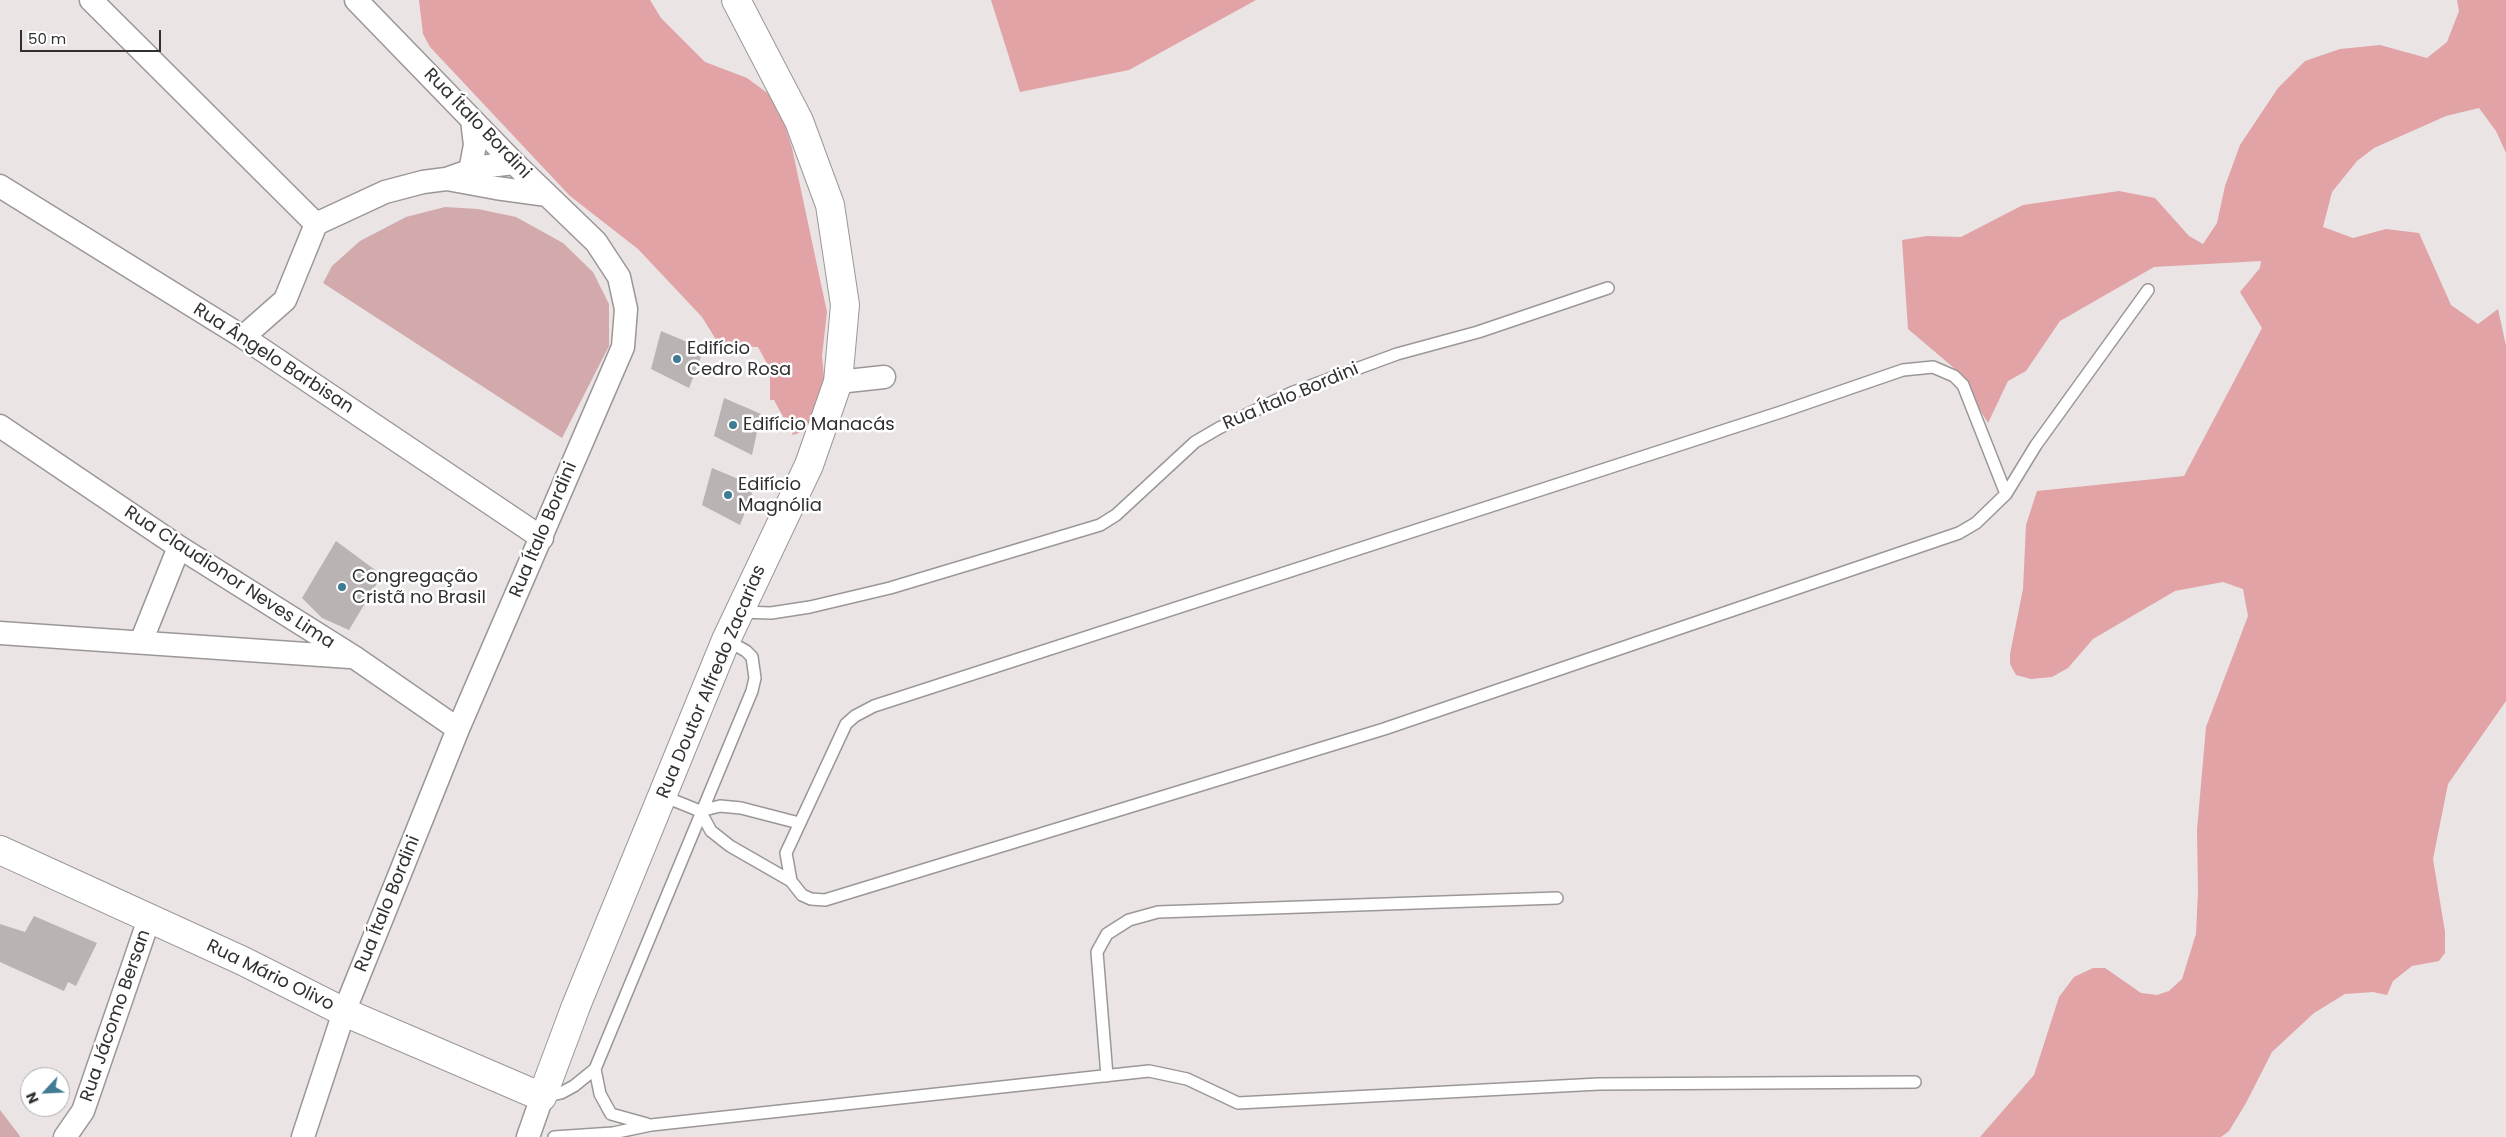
<!DOCTYPE html>
<meta charset="utf-8">
<style>
body{margin:0}
#map{position:relative;width:2506px;height:1137px;overflow:hidden;background:#eae4e4;font-family:Poppins,sans-serif}
canvas{display:block}
.north{position:absolute;left:20px;top:1067px;width:50px;height:50px;box-sizing:border-box;background:#fff;border:1px solid #adacac;border-radius:50%;rotate:245deg;font-size:14px;font-weight:700;line-height:20px;text-align:center;color:#312f2f}
.north::after{content:'';display:block;margin:auto;width:18px;height:22px;background:#3f7c93;clip-path:polygon(50% 0,100% 100%,50% 72%,0 100%)}
.scale{position:absolute;left:20px;top:30px;width:141px;height:22px;box-sizing:border-box;border:2px solid #312f2f;border-top:0;padding-left:6px;font-size:15px;line-height:18px;white-space:nowrap;color:#312f2f;-webkit-text-stroke:4px #fff;paint-order:stroke}
</style>
<div id="map">
<canvas width="2506" height="1137"></canvas>
<div class="north">N</div>
<div class="scale">50 m</div>
</div>
<script>
const context = document.querySelector('canvas').getContext('2d');
context.lineJoin = 'round';
function fillPath(path, color) {
  context.fillStyle = color;
  context.fill(path, 'evenodd');
}
function poly(rows) {
  const path = new Path2D();
  for (const r of rows) {
    path.moveTo(r[0], r[1]);
    for (let i = 2; i < r.length; i += 2) path.lineTo(r[i], r[i + 1]);
  }
  return path;
}
function stroke(path, color, width, dash) {
  context.strokeStyle = color;
  context.lineWidth = width;
  context.lineCap = dash ? 'butt' : 'round';
  context.setLineDash(dash || []);
  context.stroke(path);
}
function label(font, color, halo, rows, align = 'center') {
  context.font = font + ' Poppins,sans-serif';
  context.lineWidth = 5;
  context.setLineDash([]);
  context.textBaseline = 'middle';
  context.strokeStyle = halo;
  context.fillStyle = color;
  for (const [text, x, y, turn = 0] of rows) {
    context.save();
    context.translate(x, y);
    context.rotate((+turn || 0) * Math.PI / 180);
    context.textAlign = isNaN(turn) ? turn : align;
    if (halo) context.strokeText(text, 0, 0);
    context.fillText(text, 0, 0);
    context.restore();
  }
}
fillPath(poly([
 [445,207,478,209,516,217,563,243,593,272,609,304,609,346,562,438,323,283,332,266,360,241,406,217],
 [0,1110,20,1136,20,1137,0,1137]
]), '#d2aaac');
fillPath(poly([
 [419,0,650,0,661,18,705,62,747,78,777,100,792,148,827,312,822,356,824,377,818,402,819,426,793,435,774,400,770,400,770,369,758,347,720,346,702,317,638,249,570,196,430,47,423,34],
 [991,0,1256,0,1129,70,1020,92],
 [2457,0,2506,0,2506,153,2496,131,2479,108,2446,116,2374,148,2357,161,2332,192,2323,227,2353,238,2386,229,2419,233,2451,305,2478,324,2498,309,2506,346,2506,701,2448,784,2433,859,2445,932,2445,953,2439,961,2412,966,2393,981,2387,995,2373,992,2345,994,2314,1013,2272,1052,2246,1103,2229,1131,2221,1137,1980,1137,2034,1075,2059,997,2074,977,2093,968,2105,968,2141,993,2157,995,2169,991,2182,979,2196,934,2198,891,2197,830,2206,727,2248,616,2243,589,2223,582,2175,591,2093,639,2068,668,2052,677,2031,679,2016,675,2010,664,2010,654,2023,589,2026,525,2037,491,2184,476,2262,328,2240,292,2260,268,2261,261,2154,267,2060,321,2026,371,2008,381,1988,423,1954,368,1908,329,1902,240,1927,236,1961,237,2023,205,2119,191,2155,198,2189,236,2203,244,2217,223,2225,186,2240,145,2278,88,2305,61,2340,49,2380,45,2427,58,2447,42,2459,11]
]), '#e1a3a6');
fillPath(poly([
 [661,331,704,349,689,388,651,369],
 [724,398,761,414,752,455,714,436],
 [712,468,755,486,740,525,702,505],
 [336,541,382,575,349,630,322,618,302,598],
 [34,916,97,943,76,986,68,982,64,991,0,962,0,924,25,932]
]), '#b9b3b4');
const service = poly([
 [2006,494,1963,385,1954,376,1933,367,1903,370,1784,411,874,706,855,716,846,724,786,853,791,881,802,895,811,899,825,900,1384,729,1959,533,1976,523,2006,494,2036,445,2148,290],
 [739,612,771,613,810,607,890,588,1100,525,1116,515,1195,442,1219,428,1291,393,1397,354,1478,332,1608,288],
 [663,796,700,811,720,806,741,808,799,823],
 [700,811,711,831,730,846,791,881],
 [595,1069,600,1094,611,1114,647,1124],
 [1107,1076,1097,952,1107,934,1129,920,1158,912,1557,898],
 [543,1097,561,1093,574,1086,595,1069,752,691,755,678,752,657,746,651,726,640],
 [554,1137,613,1133,651,1125,1149,1071,1187,1079,1238,1103,1599,1084,1915,1082]
]);
const minor = poly([
 [91,0,316,224],
 [470,171,475,145,472,120],
 [447,179,496,188,547,195],
 [0,186,243,337,542,538],
 [243,337,285,300,316,224,385,192,423,182,446,179,480,167,514,163],
 [838,382,884,377],
 [0,426,179,547,354,657,458,729],
 [0,633,350,657],
 [141,642,179,547],
 [65,1137,83,1111,149,919],
 [303,1137,344,1012,401,871,458,729,623,347,626,309,619,277,596,242,514,163,356,0],
 [528,1137,542,1097]
]);
const tertiary = poly([
 [0,850,243,961,344,1012,542,1097,576,1006,726,640,809,465,838,382,845,305,830,205,799,121,736,0]
]);
stroke(service, '#9c9797', 14);
stroke(minor, '#9c9797', 25);
stroke(tertiary, '#9c9797', 30);
stroke(service, '#fff', 11);
stroke(minor, '#fff', 22);
stroke(tertiary, '#fff', 28);
for (const [x, y, r, color] of [
 [677,359,5,"#3f7c93"],
 [733,425,5,"#3f7c93"],
 [728,495,5,"#3f7c93"],
 [342,587,5,"#3f7c93"]
]) {
  const dot = new Path2D();
  dot.arc(x, y, r, 0, 2 * Math.PI);
  context.fillStyle = color;
  context.fill(dot);
  stroke(dot, '#fff', 2);
}
label('18px', '#312f2f', '#fff', [
 ["Rua Ítalo Bordini",477,124,46],
 ["Rua Ângelo Barbisan",273,359,33],
 ["Rua Ítalo Bordini",1291,397,-23],
 ["Rua Ítalo Bordini",544,530,-67],
 ["Rua Claudionor Neves Lima",229,578,33],
 ["Rua Doutor Alfredo Zacarias",712,682,-67],
 ["Rua Ítalo Bordini",388,904,-68],
 ["Rua Mário Olivo",270,976,26],
 ["Rua Jácomo Bersan",116,1016,-71]
]);
label('18px', '#312f2f', '#fff', [
 ["Edifício",687,349],
 ["Cedro Rosa",687,370],
 ["Edifício Manacás",743,425],
 ["Edifício",738,485],
 ["Magnólia",738,506],
 ["Congregação",352,577],
 ["Cristã no Brasil",352,598]
], 'left');
</script>
